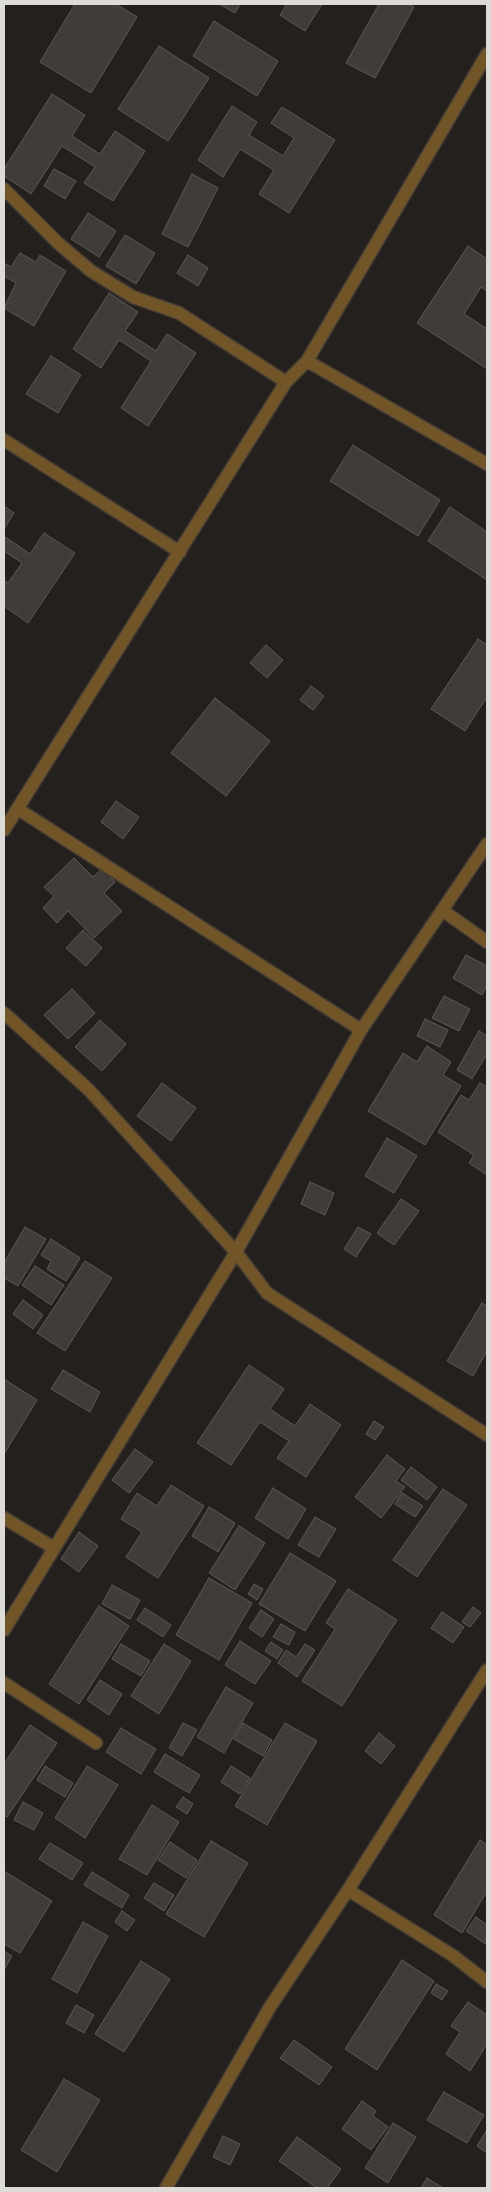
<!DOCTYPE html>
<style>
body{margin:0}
#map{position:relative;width:491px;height:2192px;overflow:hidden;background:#24201d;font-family:"Crimson Pro",serif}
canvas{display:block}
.frame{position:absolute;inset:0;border:5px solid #dddbd8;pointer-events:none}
</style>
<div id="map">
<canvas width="491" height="2192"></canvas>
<div class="frame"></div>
</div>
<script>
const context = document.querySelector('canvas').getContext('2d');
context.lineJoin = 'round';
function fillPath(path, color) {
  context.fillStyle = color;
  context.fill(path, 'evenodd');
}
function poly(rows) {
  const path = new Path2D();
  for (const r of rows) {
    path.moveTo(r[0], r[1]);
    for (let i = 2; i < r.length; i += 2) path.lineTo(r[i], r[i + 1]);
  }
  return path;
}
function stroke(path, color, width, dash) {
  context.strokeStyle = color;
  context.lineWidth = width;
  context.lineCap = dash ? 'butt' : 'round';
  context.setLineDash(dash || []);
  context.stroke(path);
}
const building = poly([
 [75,4,116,4,137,17,91,93,40,62,75,4],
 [219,4,240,4,235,13,219,4],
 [287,4,322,4,305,31,280,15,287,4],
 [379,4,409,4,414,7,375,78,346,63,379,4],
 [214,21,278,61,257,96,193,56,214,21],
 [159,46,209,78,168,141,118,109,159,46],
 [52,94,85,115,72,136,100,154,115,131,145,151,113,201,84,183,95,167,62,146,31,194,4,176,4,169,52,94],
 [232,106,257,122,249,135,283,156,294,138,271,123,282,107,335,140,289,213,259,194,274,170,240,149,223,177,198,160,232,106],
 [54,169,76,181,65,199,44,186,54,169],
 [192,174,218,188,188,247,162,234,192,174],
 [88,213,116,231,99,257,71,239,88,213],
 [125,235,155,253,136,284,106,266,125,235],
 [468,246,487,259,487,291,481,287,464,314,487,329,487,369,417,323,468,246],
 [20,253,36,262,40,255,66,271,34,326,4,308,16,283,4,276,4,263,11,267,20,253],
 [188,255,208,268,198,286,177,273,188,255],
 [109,293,138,312,125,331,156,351,167,334,196,353,148,426,121,408,151,361,119,340,101,368,73,349,109,293],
 [51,356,81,375,58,413,26,394,51,356],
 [353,445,440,500,418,536,330,481,353,445],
 [4,506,14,513,4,529,4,506],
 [450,507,487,532,487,580,428,541,450,507],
 [44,533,75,553,28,623,4,606,4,580,8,583,22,563,4,551,4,536,30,554,44,533],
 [478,639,487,645,487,697,465,731,431,709,478,639],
 [266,645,283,660,267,678,250,663,266,645],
 [311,686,324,696,313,710,300,700,311,686],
 [215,698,270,741,226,796,171,753,215,698],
 [116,801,139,817,123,839,101,822,116,801],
 [74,858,93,877,102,869,115,882,104,893,122,911,94,938,68,911,57,923,43,908,54,896,44,887,74,858],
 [83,930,102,948,86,966,66,948,83,930],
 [466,955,487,966,487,985,482,995,453,978,466,955],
 [72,989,95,1013,68,1039,44,1015,72,989],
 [444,996,470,1009,459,1031,432,1018,444,996],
 [425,1019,448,1030,440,1047,417,1036,425,1019],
 [100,1020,126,1044,102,1071,75,1047,100,1020],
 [479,1031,487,1036,487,1058,485,1057,472,1079,457,1070,479,1031],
 [427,1046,451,1062,443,1075,461,1086,425,1145,368,1111,403,1053,417,1062,427,1046],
 [162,1083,196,1108,171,1141,137,1116,162,1083],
 [480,1083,487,1087,487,1175,469,1163,474,1155,438,1132,461,1095,469,1100,480,1083],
 [387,1138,417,1156,394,1193,365,1176,387,1138],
 [310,1182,334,1193,325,1215,301,1204,310,1182],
 [401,1199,419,1211,394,1245,377,1233,401,1199],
 [25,1227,46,1239,18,1286,4,1278,4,1263,25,1227],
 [358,1227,371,1234,356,1257,344,1249,358,1227],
 [51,1239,80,1258,66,1281,47,1269,51,1261,41,1255,51,1239],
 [85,1261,112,1278,65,1351,37,1333,85,1261],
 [35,1266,64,1285,51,1305,22,1285,35,1266],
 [23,1300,43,1315,33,1329,13,1314,23,1300],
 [482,1303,487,1306,487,1351,473,1376,447,1361,482,1303],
 [249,1365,284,1389,270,1409,295,1426,310,1404,341,1425,306,1477,277,1458,289,1441,260,1422,231,1465,197,1443,249,1365],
 [63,1370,100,1392,90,1412,51,1389,63,1370],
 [4,1379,37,1400,4,1454,4,1379],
 [374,1421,384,1427,375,1440,366,1434,374,1421],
 [135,1449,153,1462,129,1493,112,1480,135,1449],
 [387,1455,405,1469,396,1481,405,1487,381,1518,355,1497,387,1455],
 [411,1467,437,1487,427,1500,401,1480,411,1467],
 [171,1485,204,1506,158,1578,126,1557,142,1532,121,1519,137,1493,157,1506,171,1485],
 [273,1488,306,1509,288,1539,255,1518,273,1488],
 [443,1489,467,1505,417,1577,393,1560,443,1489],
 [402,1493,423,1506,415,1517,395,1504,402,1493],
 [209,1507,235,1523,218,1552,192,1536,209,1507],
 [315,1517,336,1529,319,1557,298,1545,315,1517],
 [239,1526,265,1543,235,1590,209,1573,239,1526],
 [79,1532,98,1546,79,1572,61,1559,79,1532],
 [290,1553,336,1581,305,1631,259,1604,290,1553],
 [209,1578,252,1603,219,1660,176,1635,209,1578],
 [254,1584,263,1589,257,1600,248,1594,254,1584],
 [112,1585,140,1600,130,1619,102,1604,112,1585],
 [348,1589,397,1620,342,1706,302,1681,335,1629,326,1623,348,1589],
 [99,1606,129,1626,79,1704,49,1684,99,1606],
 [473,1607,481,1613,470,1627,462,1622,473,1607],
 [145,1608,171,1625,163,1637,137,1620,145,1608],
 [261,1610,274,1619,262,1637,249,1628,261,1610],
 [442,1612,464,1627,453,1643,431,1628,442,1612],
 [281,1624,295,1632,289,1645,273,1637,281,1624],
 [240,1641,271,1661,255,1684,225,1665,240,1641],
 [271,1642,283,1650,277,1659,265,1651,271,1642],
 [121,1644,150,1661,141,1676,112,1659,121,1644],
 [164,1644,191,1661,159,1714,131,1696,164,1644],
 [305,1644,315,1650,297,1677,278,1663,286,1650,296,1657,305,1644],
 [100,1680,122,1694,109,1715,87,1700,100,1680],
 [226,1687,253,1703,224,1753,197,1737,226,1687],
 [183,1723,197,1730,182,1756,169,1748,183,1723],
 [243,1723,272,1740,263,1756,234,1739,243,1723],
 [285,1723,317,1741,267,1825,235,1806,285,1723],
 [30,1725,57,1743,7,1817,4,1815,4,1764,30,1725],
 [121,1728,156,1749,141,1774,106,1752,121,1728],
 [379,1733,395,1746,381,1764,365,1751,379,1733],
 [165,1754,200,1775,189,1793,154,1772,165,1754],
 [45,1766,73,1783,65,1797,37,1780,45,1766],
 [87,1766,118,1785,85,1838,55,1818,87,1766],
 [231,1766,250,1778,240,1794,221,1782,231,1766],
 [183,1797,193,1804,187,1814,176,1807,183,1797],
 [23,1802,43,1813,34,1830,14,1820,23,1802],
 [152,1805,179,1822,147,1875,119,1859,152,1805],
 [480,1840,487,1845,487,1891,462,1933,434,1915,480,1840],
 [211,1841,248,1863,204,1937,166,1914,211,1841],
 [170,1842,197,1860,186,1878,158,1860,170,1842],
 [50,1843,83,1863,72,1880,39,1859,50,1843],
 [4,1871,52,1901,20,1953,4,1944,4,1871],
 [92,1872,129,1895,122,1908,84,1885,92,1872],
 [154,1883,174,1895,164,1911,144,1898,154,1883],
 [122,1911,135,1920,127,1931,115,1922,122,1911],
 [476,1917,487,1925,486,1944,466,1931,476,1917],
 [83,1922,108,1936,77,1993,52,1979,83,1922],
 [4,1951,12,1956,4,1970,4,1951],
 [402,1960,434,1981,377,2070,345,2049,402,1960],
 [141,1961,170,1979,124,2052,95,2034,141,1961],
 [436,1984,448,1991,442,2000,431,1993,436,1984],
 [468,2002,487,2015,487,2044,470,2071,446,2054,460,2032,451,2026,468,2002],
 [76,2005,94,2015,84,2033,66,2023,76,2005],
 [294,2040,332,2067,319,2085,280,2058,294,2040],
 [64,2079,100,2100,57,2172,21,2150,64,2079],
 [444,2092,484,2115,467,2143,427,2120,444,2092],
 [362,2101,376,2111,373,2116,388,2127,371,2150,342,2129,362,2101],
 [393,2123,416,2137,388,2183,365,2168,393,2123],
 [487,2130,487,2153,477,2146,487,2130],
 [223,2136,240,2144,230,2165,213,2157,223,2136],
 [297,2137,341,2169,327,2188,317,2188,279,2161,297,2137],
 [427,2178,443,2188,421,2188,427,2178]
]);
fillPath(building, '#403c38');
stroke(building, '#5d5954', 1);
const street = poly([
 [4,189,58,243,91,271,133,297,179,313,286,382],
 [307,361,487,464],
 [4,440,180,552],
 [18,809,361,1030],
 [4,830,286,382,307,361,487,54],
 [442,910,487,942],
 [4,1013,89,1090,236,1252,267,1293,487,1435],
 [4,1518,54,1548],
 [4,1630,236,1252,361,1030,487,844],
 [4,1683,96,1743],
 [348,1890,452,1955,487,1982],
 [166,2188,270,2007,348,1890,487,1670]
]);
stroke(street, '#3e3a37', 15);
stroke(street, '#725526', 12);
</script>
